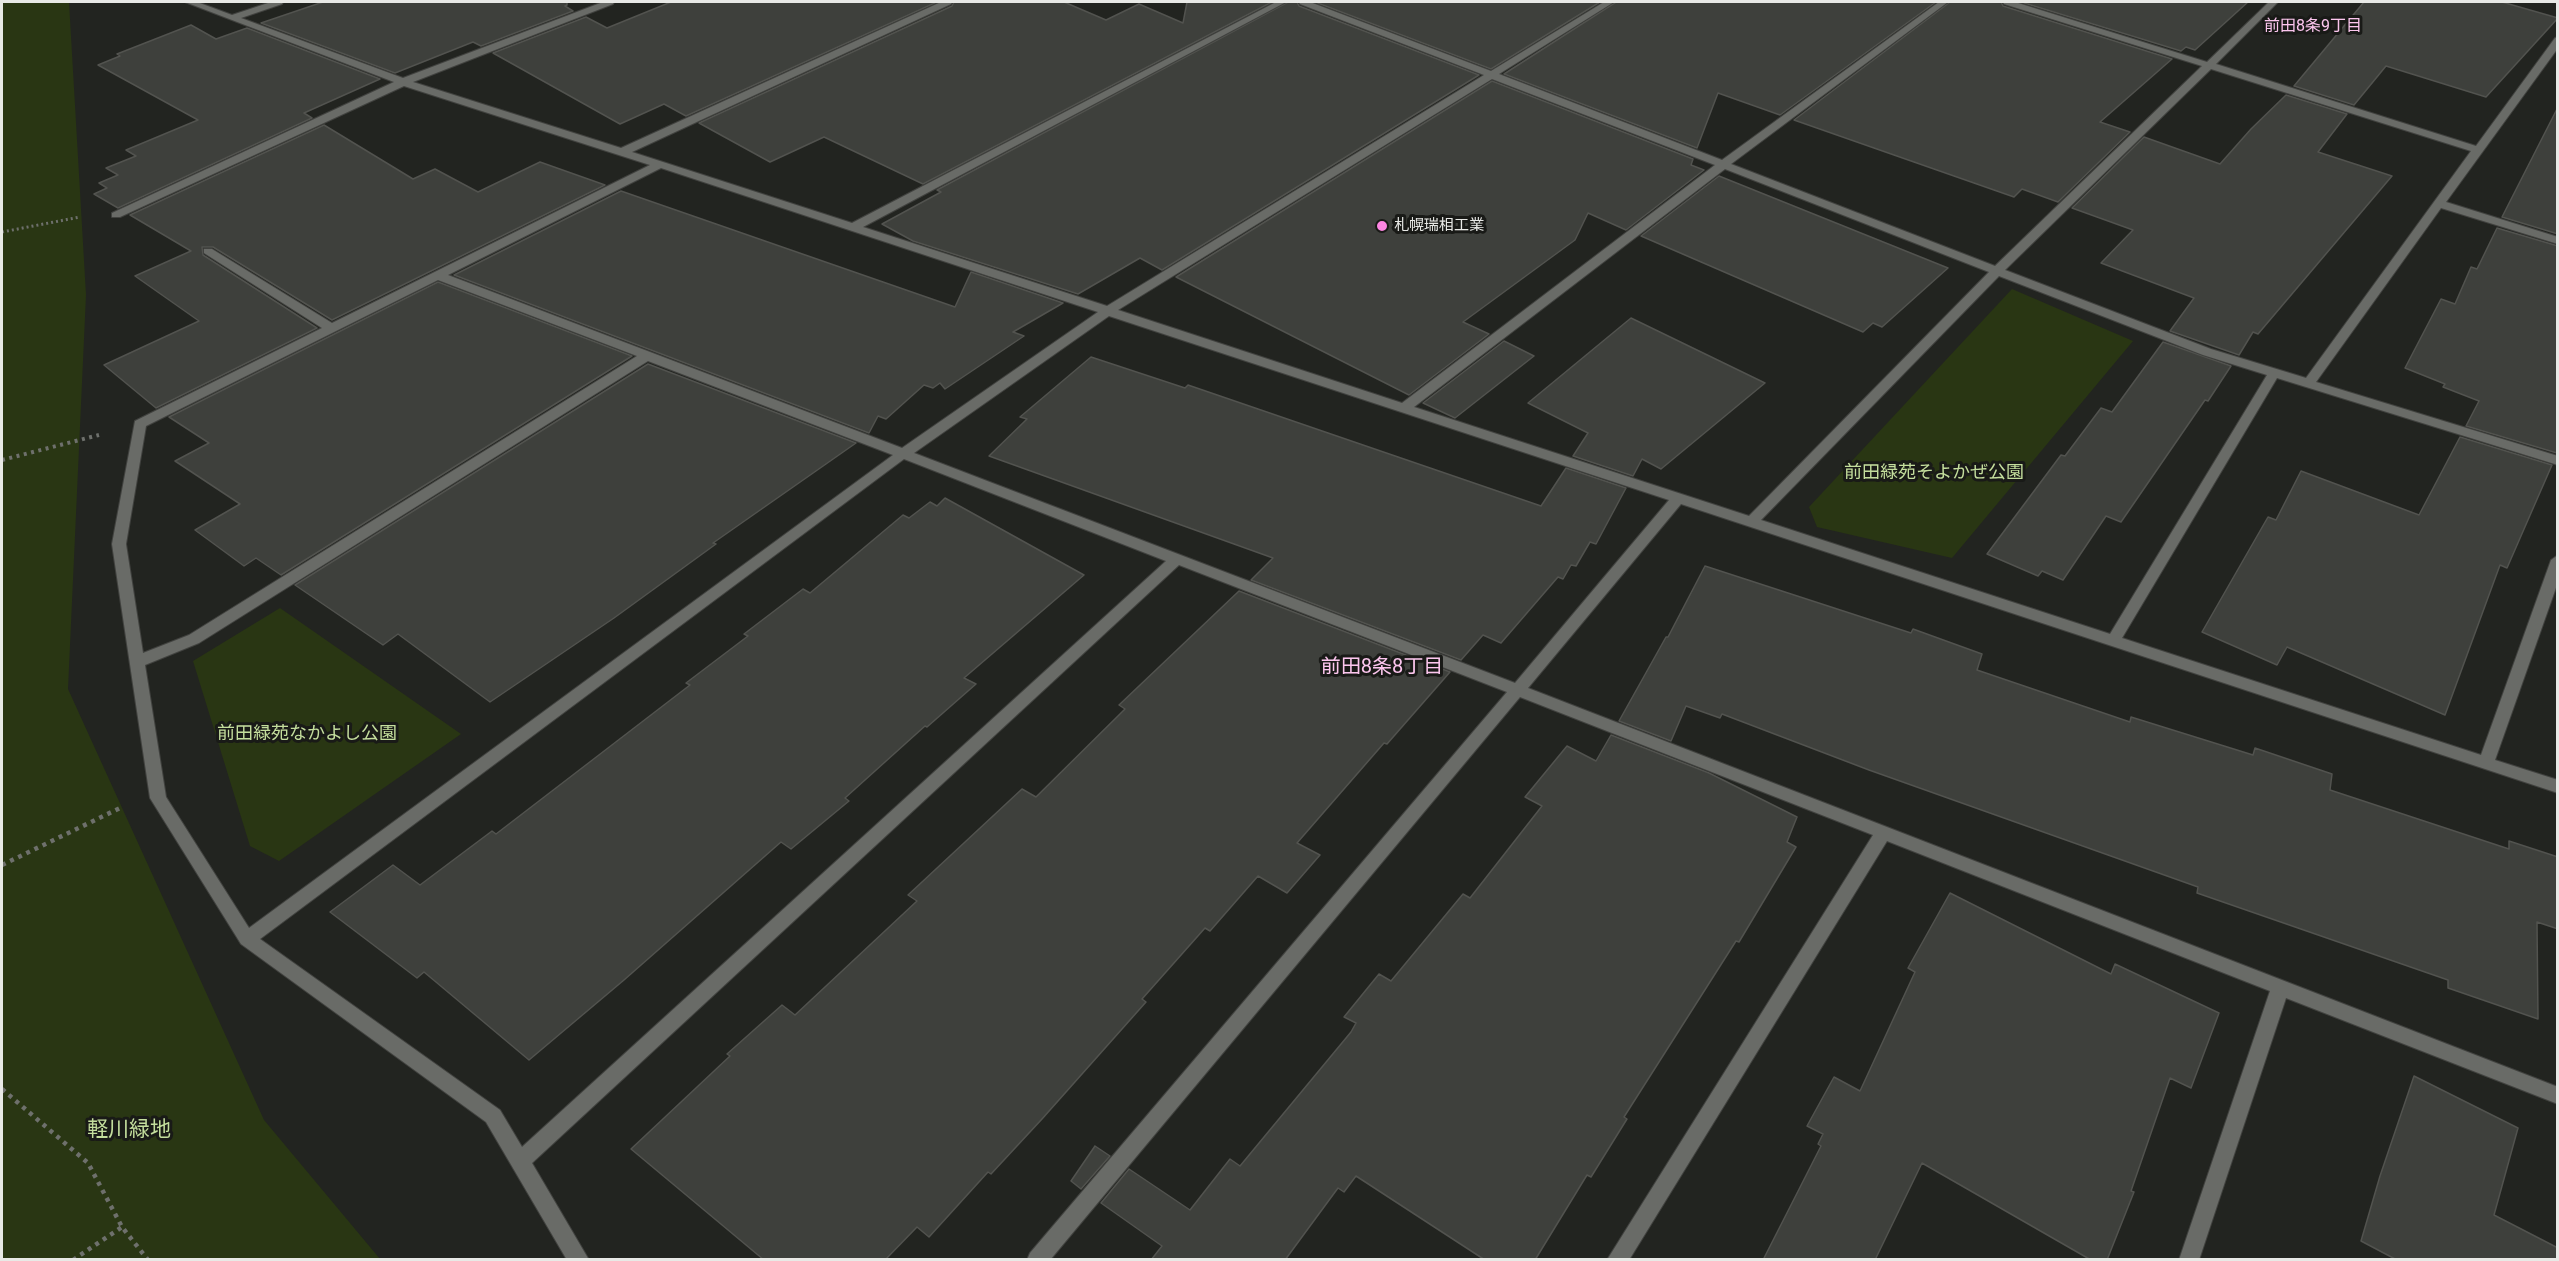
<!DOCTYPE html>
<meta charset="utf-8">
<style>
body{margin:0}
#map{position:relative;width:2559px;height:1261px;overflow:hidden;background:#222420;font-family:Roboto,sans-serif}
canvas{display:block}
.frame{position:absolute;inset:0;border:3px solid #e8e9e6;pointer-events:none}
</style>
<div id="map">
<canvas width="2559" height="1261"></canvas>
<div class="frame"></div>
</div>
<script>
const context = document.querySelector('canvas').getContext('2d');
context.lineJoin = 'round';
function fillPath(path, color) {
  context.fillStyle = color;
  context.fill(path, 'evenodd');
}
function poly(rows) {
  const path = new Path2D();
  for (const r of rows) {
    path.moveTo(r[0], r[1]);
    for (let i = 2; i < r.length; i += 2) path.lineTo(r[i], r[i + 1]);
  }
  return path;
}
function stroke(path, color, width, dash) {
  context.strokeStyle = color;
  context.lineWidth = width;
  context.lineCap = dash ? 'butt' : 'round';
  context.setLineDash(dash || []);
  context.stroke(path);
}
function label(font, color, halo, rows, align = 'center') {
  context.font = font + ' Roboto,"Noto Sans JP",sans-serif';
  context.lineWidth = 6;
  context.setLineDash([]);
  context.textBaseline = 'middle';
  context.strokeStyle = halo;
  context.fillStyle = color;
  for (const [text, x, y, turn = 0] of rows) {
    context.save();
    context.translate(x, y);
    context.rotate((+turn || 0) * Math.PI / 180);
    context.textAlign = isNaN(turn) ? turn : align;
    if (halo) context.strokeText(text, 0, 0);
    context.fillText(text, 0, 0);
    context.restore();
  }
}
fillPath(poly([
 [2,2,69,2,86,295,68,689,264,1120,380,1259,2,1259],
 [2012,289,2133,341,1952,558,1817,527,1809,507],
 [280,608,461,734,279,861,250,846,193,661]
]), '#293613');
const building = poly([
 [323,2,567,2,567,5,565,6,573,11,481,46,473,42,395,73,261,23,323,2],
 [671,2,937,2,686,116,664,104,620,124,493,53,586,17,607,28,671,2],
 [954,2,1064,2,1106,20,1139,4,1183,23,1187,2,1272,2,923,184,824,137,770,162,699,123,952,6,954,2],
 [1288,2,1297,2,1299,6,1479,75,1162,270,1140,258,1078,294,913,241,882,224,941,192,937,190,1288,2],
 [1315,2,1600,2,1491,69,1315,2],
 [1616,2,1936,2,1780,115,1718,93,1697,148,1504,74,1616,2],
 [1950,2,2001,2,2003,6,2172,59,2100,122,2130,132,2058,202,2022,189,2014,197,1794,120,1950,2],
 [2021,2,2248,2,2195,50,2186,47,2181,51,2021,2],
 [2364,2,2502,2,2558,18,2486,97,2386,66,2354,105,2294,86,2364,2],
 [191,25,216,39,247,28,380,79,304,113,312,118,118,208,94,194,107,188,99,183,118,175,106,168,136,156,126,150,198,120,98,65,120,56,117,54,191,25],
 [1492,81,1693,159,1691,165,1704,170,1626,230,1588,213,1575,240,1463,322,1489,334,1409,395,1176,277,1492,81],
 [2286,95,2347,114,2318,152,2392,176,2258,334,2253,332,2239,355,2170,331,2194,298,2101,263,2133,230,2072,208,2144,137,2220,164,2251,129,2286,95],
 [2558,107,2558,234,2502,217,2558,107],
 [324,125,413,179,435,169,478,192,540,162,605,185,332,320,213,247,202,247,203,255,317,328,156,408,104,365,199,321,135,276,191,251,130,215,324,125],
 [1719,176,1948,268,1882,327,1873,323,1863,332,1641,236,1719,176],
 [621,191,955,307,971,272,1063,303,1013,332,1024,336,945,389,940,383,933,388,924,385,886,419,878,416,869,433,454,275,621,191],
 [2497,228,2558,246,2557,453,2466,426,2479,401,2443,387,2445,384,2405,368,2441,299,2455,304,2471,267,2477,269,2497,228],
 [438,282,632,356,281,575,256,558,244,566,195,530,240,504,175,461,209,443,169,417,438,282],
 [1631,318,1765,383,1661,469,1642,459,1633,476,1573,456,1588,433,1528,403,1631,318],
 [1504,341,1534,356,1455,418,1423,403,1504,341],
 [2163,342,2231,366,2208,401,2205,400,2121,522,2106,516,2063,580,2042,571,2038,576,1987,554,2061,455,2065,456,2101,408,2112,412,2163,342],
 [1091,357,1185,388,1188,385,1541,506,1566,468,1626,488,1596,544,1590,542,1576,566,1571,565,1563,579,1558,577,1501,643,1483,635,1461,660,1251,580,1273,558,989,456,1027,419,1020,417,1091,357],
 [648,364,856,443,713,543,716,544,614,618,490,702,398,634,383,645,295,585,648,364],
 [2460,437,2552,465,2507,568,2500,565,2445,715,2287,647,2277,665,2202,632,2268,517,2276,520,2301,471,2419,515,2460,437],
 [945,498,1084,575,964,678,976,684,927,727,925,726,845,798,849,801,791,849,781,842,624,980,529,1060,424,972,417,978,330,912,393,865,420,885,492,831,496,834,690,685,686,683,748,636,744,634,803,589,810,593,903,515,909,518,930,502,937,506,945,498],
 [1705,566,1911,633,1913,629,1982,654,1977,670,2130,722,2131,717,2253,755,2255,748,2332,774,2330,790,2509,849,2509,841,2558,857,2558,929,2537,922,2538,1019,2448,988,2448,980,2197,893,2198,887,1869,770,1722,714,1720,718,1686,706,1671,741,1619,721,1666,637,1668,637,1705,566],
 [1239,591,1450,672,1387,744,1384,743,1297,843,1320,855,1287,893,1258,876,1210,931,1205,928,1142,999,1146,1002,1042,1119,991,1174,988,1172,929,1237,917,1227,885,1260,764,1260,631,1149,730,1056,727,1054,782,1005,795,1015,917,901,908,895,1022,789,1036,797,1125,709,1119,705,1239,591],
 [1611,735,1709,773,1797,817,1787,842,1796,847,1739,942,1736,941,1624,1117,1627,1119,1591,1177,1587,1175,1535,1260,1485,1260,1356,1176,1344,1192,1338,1188,1285,1260,1151,1260,1162,1246,1101,1203,1129,1169,1190,1210,1230,1159,1240,1166,1351,1032,1356,1023,1344,1017,1379,974,1391,981,1463,894,1470,898,1542,806,1525,797,1567,746,1596,761,1611,735],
 [1950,893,2111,974,2115,964,2219,1013,2191,1088,2170,1078,2131,1191,2134,1192,2107,1260,2091,1260,1922,1163,1875,1260,1763,1260,1821,1146,1818,1144,1823,1134,1807,1126,1834,1077,1860,1091,1915,972,1908,968,1950,893],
 [2414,1076,2518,1128,2494,1215,2558,1248,2558,1260,2397,1260,2361,1241,2380,1176,2414,1076],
 [1095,1146,1110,1156,1081,1189,1071,1181,1095,1146]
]);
fillPath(building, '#3e403c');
stroke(building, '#52534f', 1.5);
const minor = poly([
 [185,2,197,2,232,15,271,2,283,2,282,4,241,18,403,78,603,2,614,2,613,4,413,82,621,148,941,2,952,2,951,4,632,152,852,223,1276,2,1286,2,863,227,1107,306,1484,75,1300,4,1299,2,1310,2,1491,71,1604,2,1614,2,1499,74,1722,160,1939,2,1948,2,1731,164,1995,266,2202,66,2004,4,2003,2,2015,2,2207,62,2269,2,2278,2,2216,64,2476,146,2555,38,2558,37,2558,48,2446,202,2558,237,2558,244,2441,208,2316,382,2558,456,2558,465,2277,378,2122,638,2481,755,2551,560,2558,555,2558,582,2495,760,2558,780,2558,793,1681,504,1528,688,2558,1087,2558,1104,2286,998,2199,1260,2179,1260,2270,991,1887,841,1629,1260,1607,1260,1873,835,1520,697,1050,1260,1027,1260,1030,1253,1507,692,1179,565,532,1163,589,1260,567,1260,486,1122,241,944,150,798,112,544,135,421,322,328,204,253,204,249,212,249,332,323,650,165,404,86,120,217,112,217,112,213,394,82,185,2],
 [2211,69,2471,151,2306,378,2211,349,2005,270,2211,69],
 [1492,79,1715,165,1402,403,1118,310,1492,79],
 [661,168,1098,312,902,448,448,275,661,168],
 [1725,169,1989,272,1749,516,1414,407,1725,169],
 [1999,276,2203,355,2267,375,2110,634,1761,520,1999,276],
 [438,280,637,356,189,635,143,653,126,544,146,426,438,280],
 [1109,316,1669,500,1515,683,914,453,1109,316],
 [648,361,893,455,249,928,166,797,145,665,199,643,648,361],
 [904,459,1166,561,522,1147,500,1110,260,939,904,459]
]);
stroke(minor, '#41423f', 2);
stroke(poly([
 [2,232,80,217]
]), '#6e706c', 3, [2, 3]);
stroke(poly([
 [2,460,99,435]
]), '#6e706c', 4, [3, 4.5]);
stroke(poly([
 [2,865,120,808],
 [2,1089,88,1163,122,1227,148,1260],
 [73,1260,122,1227]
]), '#6e706c', 4.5, [4, 5]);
fillPath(minor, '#696b67');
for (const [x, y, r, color] of [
 [1382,226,6,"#fd86e2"]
]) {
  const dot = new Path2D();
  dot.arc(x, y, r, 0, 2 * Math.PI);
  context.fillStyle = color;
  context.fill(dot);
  stroke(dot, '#191a17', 2);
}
label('15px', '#e8e9e6', '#191a17', [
 ["札幌瑞相工業",1394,226]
], 'left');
label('16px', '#fcc6ee', '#191a17', [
 ["前田8条9丁目",2313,27]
]);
label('18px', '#c4de9d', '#191a17', [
 ["前田緑苑そよかぜ公園",1934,473],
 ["前田緑苑なかよし公園",307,734]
]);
label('20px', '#fcc6ee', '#191a17', [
 ["前田8条8丁目",1382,668]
]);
label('21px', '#c4de9d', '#191a17', [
 ["軽川緑地",129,1131]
]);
</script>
